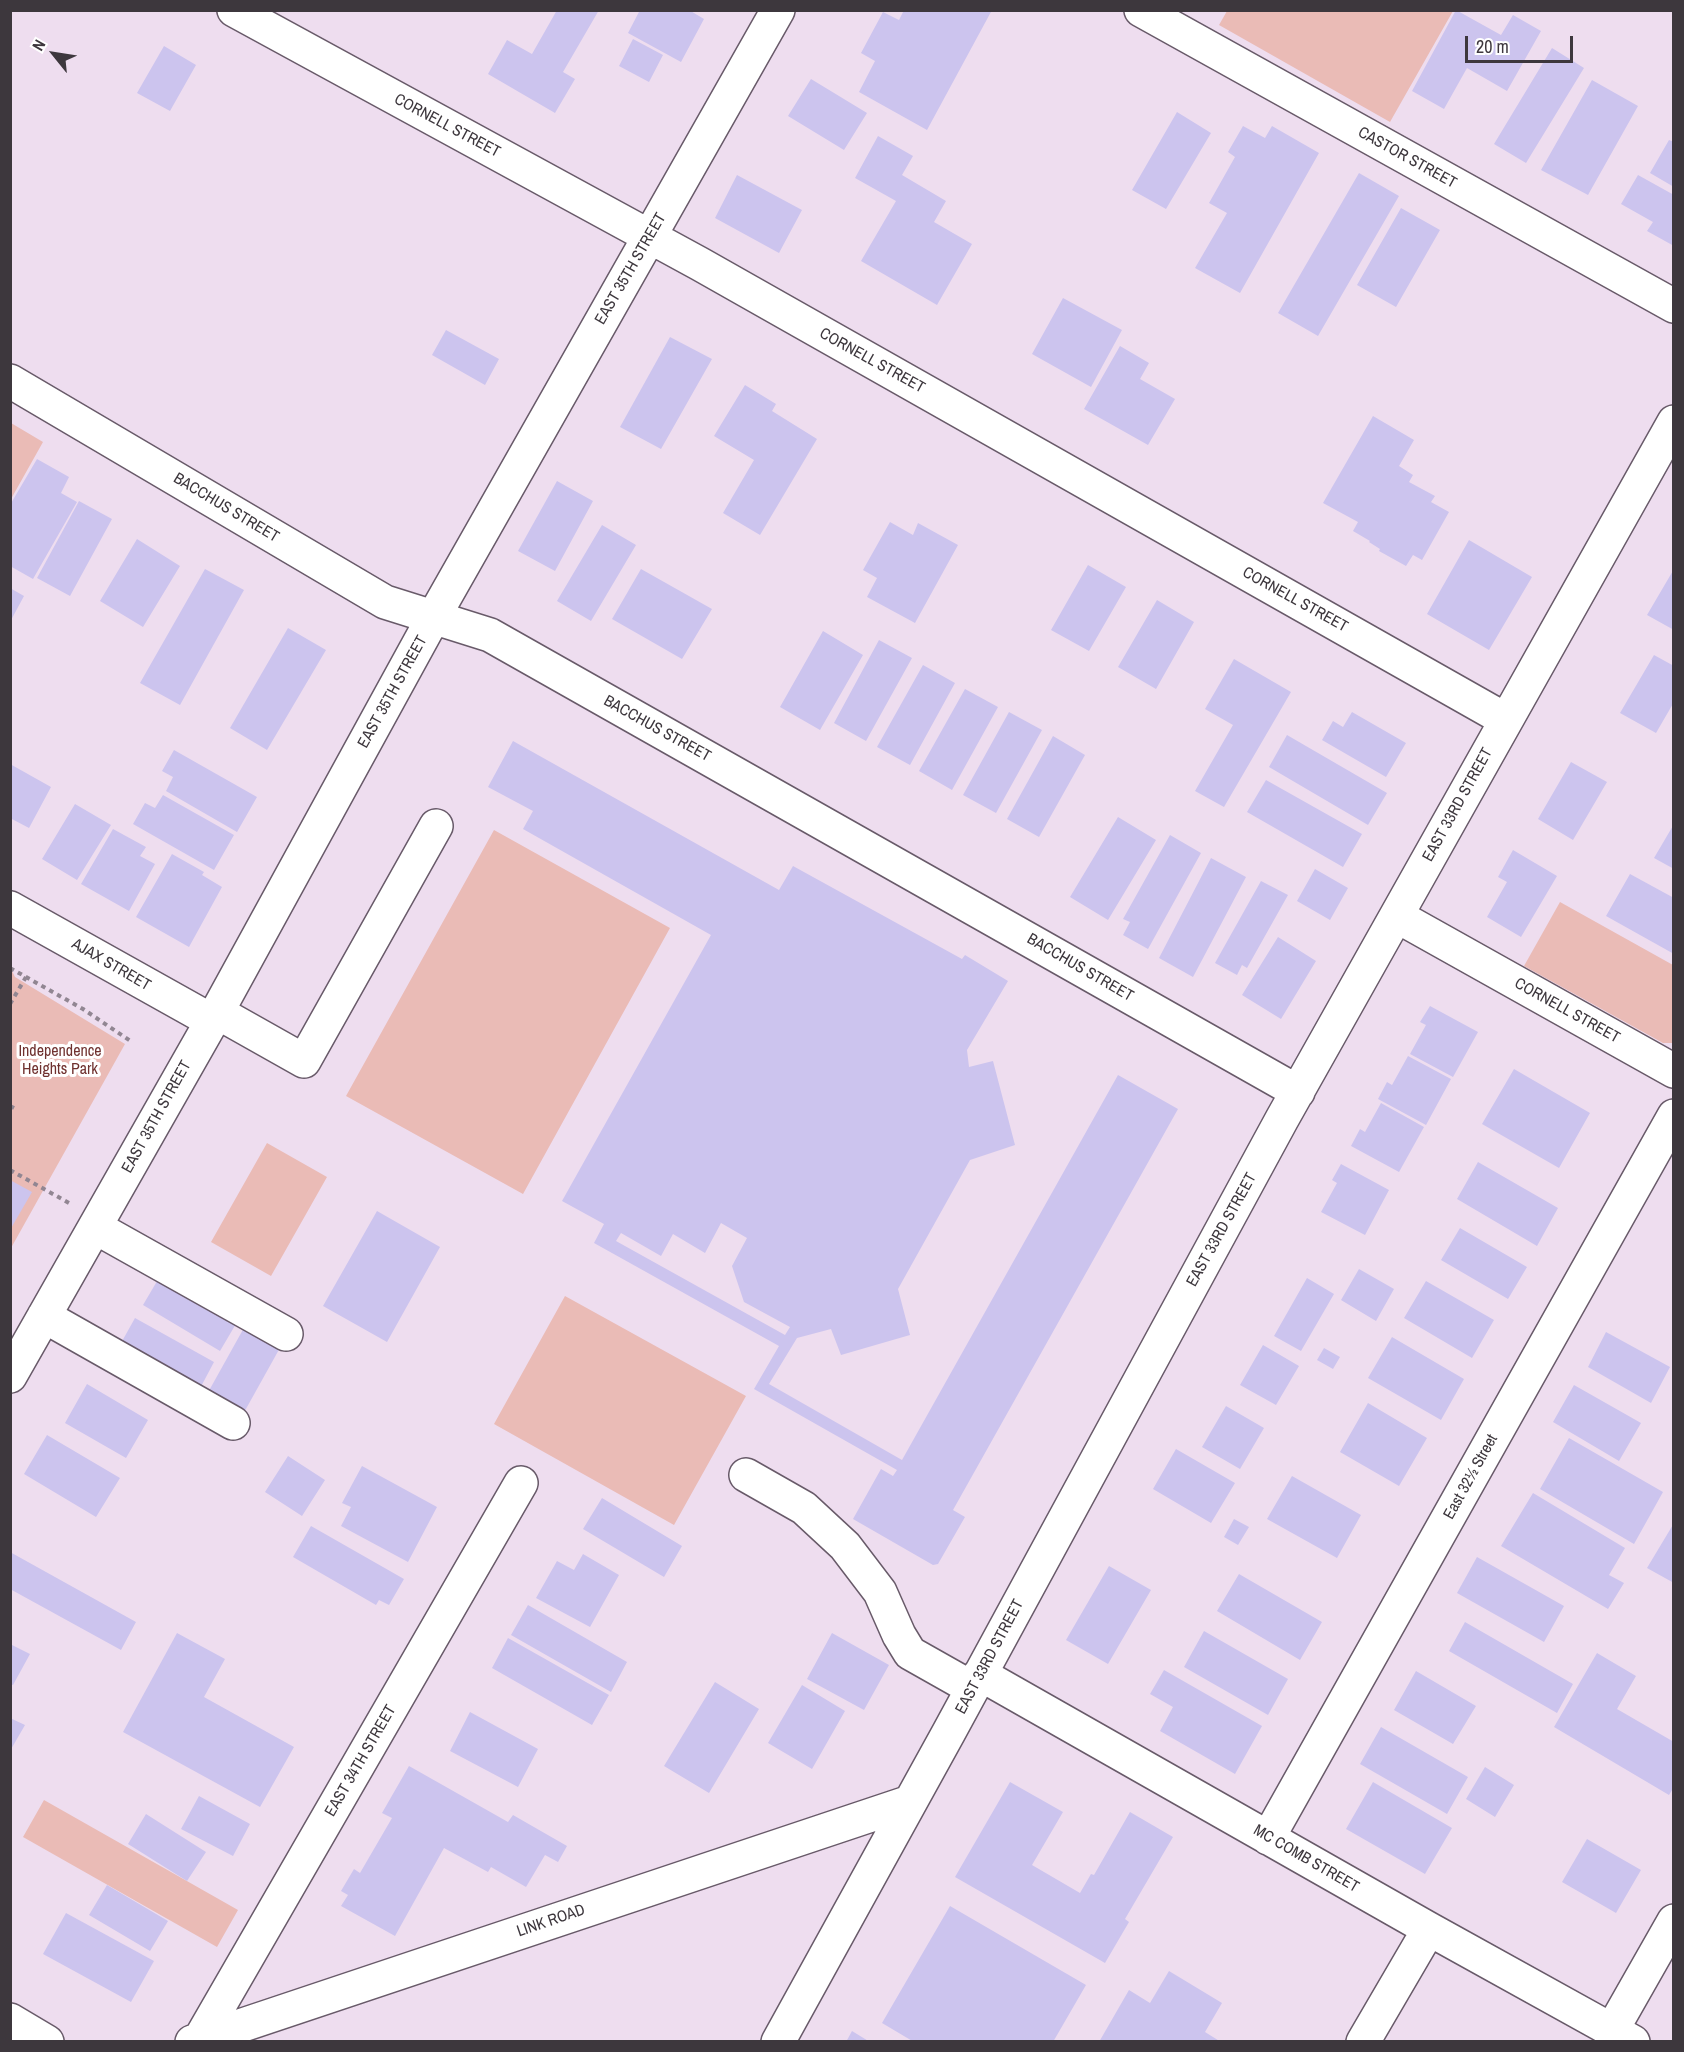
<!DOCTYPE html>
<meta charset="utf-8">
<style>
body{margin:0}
#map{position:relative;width:1684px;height:2052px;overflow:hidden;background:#eeddef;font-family:"Archivo Narrow",sans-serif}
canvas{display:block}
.frame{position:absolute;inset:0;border:12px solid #3d373d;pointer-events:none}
.north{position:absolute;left:24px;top:24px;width:60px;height:60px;-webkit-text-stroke:4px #fff;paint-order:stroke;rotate:300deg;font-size:16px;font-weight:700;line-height:24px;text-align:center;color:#3d373d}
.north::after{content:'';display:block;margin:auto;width:21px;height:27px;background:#3d373d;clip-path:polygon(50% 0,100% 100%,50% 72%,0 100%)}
.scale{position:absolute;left:1465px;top:36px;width:108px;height:27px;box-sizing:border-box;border:3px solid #3d373d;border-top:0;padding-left:8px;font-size:18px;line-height:21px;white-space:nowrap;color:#3d373d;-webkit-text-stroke:4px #fff;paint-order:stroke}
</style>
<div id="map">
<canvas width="1684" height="2052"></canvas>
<div class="frame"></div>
<div class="north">N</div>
<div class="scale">20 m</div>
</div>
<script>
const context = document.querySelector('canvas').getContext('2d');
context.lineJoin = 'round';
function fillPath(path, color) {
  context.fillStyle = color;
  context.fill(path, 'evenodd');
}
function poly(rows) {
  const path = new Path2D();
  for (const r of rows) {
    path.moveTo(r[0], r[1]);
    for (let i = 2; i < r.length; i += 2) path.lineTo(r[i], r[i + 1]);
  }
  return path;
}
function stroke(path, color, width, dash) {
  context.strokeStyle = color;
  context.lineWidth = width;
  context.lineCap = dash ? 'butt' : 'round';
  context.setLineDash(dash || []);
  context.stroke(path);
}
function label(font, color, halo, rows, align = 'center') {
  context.font = font + ' "Archivo Narrow",sans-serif';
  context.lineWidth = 6;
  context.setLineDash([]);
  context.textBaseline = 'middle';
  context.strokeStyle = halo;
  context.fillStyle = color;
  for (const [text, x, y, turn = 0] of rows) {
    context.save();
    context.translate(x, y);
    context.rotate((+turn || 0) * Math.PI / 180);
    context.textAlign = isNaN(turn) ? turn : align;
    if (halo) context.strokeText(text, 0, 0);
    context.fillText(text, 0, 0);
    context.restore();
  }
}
fillPath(poly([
 [1227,11,1227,10,1453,11,1390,122,1219,25],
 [11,423,43,442,11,499],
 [494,830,670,928,523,1194,346,1096],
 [1560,902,1673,965,1673,1043,1663,1043,1524,966],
 [11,969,15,977,125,1044,11,1248],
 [267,1143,327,1177,271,1276,211,1242],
 [565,1296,746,1396,674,1525,494,1424],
 [44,1800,238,1910,217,1947,23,1837]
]), '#eabbb6');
fillPath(poly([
 [557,10,599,10,563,72,575,79,555,113,488,74,507,40,532,54],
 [640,10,689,10,704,19,681,62,628,33],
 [904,10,992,10,927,130,859,92,875,61,861,53,883,12,899,20],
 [1456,10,1501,35,1513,15,1541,31,1507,91,1467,68,1444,109,1412,91],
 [633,39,663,55,649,82,619,66],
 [164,46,196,65,170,111,137,93],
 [1552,48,1584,68,1526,163,1494,144],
 [811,79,867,113,844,150,788,116],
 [1592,80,1638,106,1588,195,1541,170],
 [1177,112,1211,133,1166,209,1132,190],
 [1243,126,1265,138,1272,126,1319,153,1240,293,1195,268,1227,213,1209,203,1235,157,1228,152],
 [878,136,913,156,902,175,946,201,934,222,972,244,937,305,861,261,896,201,855,178],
 [1669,140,1674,142,1674,187,1650,173],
 [1359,173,1399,196,1318,336,1278,313],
 [737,175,802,210,779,253,715,218],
 [1638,175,1674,195,1674,246,1647,231,1653,222,1621,204],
 [1401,208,1440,230,1396,307,1357,285],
 [1063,298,1122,330,1091,387,1032,354],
 [446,330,499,359,485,385,432,355],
 [670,337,712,359,661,449,620,427],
 [1120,346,1149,363,1140,379,1175,399,1148,445,1084,409],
 [745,385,776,404,772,411,817,439,760,535,723,513,754,460,714,436],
 [1373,416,1414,440,1399,466,1413,475,1409,482,1435,496,1431,502,1449,512,1422,560,1413,555,1406,566,1379,551,1380,549,1369,542,1370,541,1353,531,1358,522,1323,503],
 [37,459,69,477,61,493,77,502,33,579,10,566,10,505],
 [557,481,593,501,555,571,518,551],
 [79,501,112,519,70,596,37,578],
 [890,522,913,535,918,523,958,545,915,623,867,597,877,578,863,570],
 [602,525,636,545,591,621,557,601],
 [137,539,180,566,143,627,100,601],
 [1469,540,1532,577,1489,650,1427,614],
 [1088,565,1126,587,1089,651,1051,630],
 [205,569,244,590,180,705,140,683],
 [641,569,712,609,682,659,612,619],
 [1674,569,1674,630,1647,615],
 [10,588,24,596,10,622],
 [1157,600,1194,622,1156,689,1118,667],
 [288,628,326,650,267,750,230,728],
 [823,631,863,655,820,730,780,707],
 [879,640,912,658,866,741,834,723],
 [1654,655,1674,666,1674,702,1656,733,1620,713],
 [1234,659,1291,692,1224,807,1195,791,1233,725,1205,709],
 [923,665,955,683,910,765,877,747],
 [965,689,998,707,952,790,919,771],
 [1009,712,1042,730,996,813,963,795],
 [1352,712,1406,743,1386,777,1322,740,1333,721,1343,727],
 [1287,735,1387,793,1368,825,1269,767],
 [1053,736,1085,755,1039,837,1007,819],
 [513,741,779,890,793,866,962,959,965,955,1008,981,967,1050,969,1067,993,1061,1015,1145,970,1160,898,1289,910,1335,841,1355,831,1329,797,1338,769,1384,902,1460,1118,1075,1178,1109,953,1510,965,1517,938,1564,933,1565,853,1519,881,1469,893,1476,897,1470,754,1389,779,1346,594,1243,604,1224,562,1201,711,935,523,829,533,811,488,787],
 [721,1223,747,1238,732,1266,744,1302,790,1327,785,1335,616,1241,621,1233,661,1256,673,1234,705,1253],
 [174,750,257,797,237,832,166,791,173,777,162,771],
 [1571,762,1607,782,1573,840,1538,819],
 [10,764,51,787,29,828,10,818],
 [1266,780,1362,834,1343,867,1247,812],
 [163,795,234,835,214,870,133,824,145,803,155,808],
 [75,804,111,825,77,880,42,859],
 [1118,817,1156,840,1108,920,1070,897],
 [1674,824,1674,869,1654,858],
 [113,829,146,847,140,856,155,864,129,911,81,884],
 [1170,835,1201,853,1148,949,1123,935,1130,922,1123,919],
 [1513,850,1557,876,1521,937,1487,917,1507,882,1498,877],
 [172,854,204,872,202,875,222,887,189,947,136,917],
 [1211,858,1246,877,1193,977,1159,958],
 [1315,869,1348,888,1330,920,1297,901],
 [1630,874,1674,898,1674,954,1606,916],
 [1261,881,1288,895,1247,968,1242,965,1237,975,1215,963],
 [1278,937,1316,961,1281,1019,1242,995],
 [1430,1006,1478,1032,1453,1077,1410,1054,1426,1025,1420,1022],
 [1408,1056,1451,1079,1426,1125,1378,1099,1387,1082,1392,1085],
 [1514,1069,1590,1113,1559,1168,1482,1124],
 [1381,1103,1424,1127,1399,1172,1351,1146,1360,1129,1365,1132],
 [1478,1162,1558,1208,1537,1246,1457,1199],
 [1341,1164,1389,1190,1365,1235,1321,1212,1337,1183,1332,1180],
 [10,1180,32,1192,10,1230],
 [377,1211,440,1247,387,1342,323,1306],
 [1460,1228,1527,1267,1508,1299,1441,1260],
 [1359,1269,1394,1289,1376,1321,1341,1300],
 [163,1271,240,1317,220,1351,143,1305],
 [1307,1278,1334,1294,1301,1351,1274,1336],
 [1426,1281,1494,1320,1472,1358,1404,1318],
 [135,1318,214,1362,196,1396,116,1352],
 [245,1326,281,1346,242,1416,206,1396],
 [1606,1332,1670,1367,1651,1403,1588,1367],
 [1392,1337,1464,1379,1441,1420,1368,1378],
 [1263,1345,1299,1366,1276,1405,1240,1385],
 [1324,1348,1340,1357,1333,1369,1317,1360],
 [87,1384,148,1420,126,1458,65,1423],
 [1574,1385,1641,1423,1619,1461,1553,1422],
 [1368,1403,1427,1438,1399,1486,1340,1452],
 [1226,1406,1264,1428,1240,1469,1202,1447],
 [47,1435,120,1478,96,1517,24,1474],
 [1569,1438,1663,1492,1634,1544,1540,1489],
 [1176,1449,1235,1483,1211,1523,1153,1489],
 [288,1456,325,1480,302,1516,265,1492],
 [362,1466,437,1507,408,1562,341,1526,351,1507,342,1503],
 [1292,1476,1361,1515,1337,1558,1267,1519],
 [1533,1493,1625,1548,1609,1575,1624,1583,1608,1609,1501,1546],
 [602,1498,682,1546,664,1577,583,1529],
 [1234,1519,1249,1527,1238,1545,1224,1537],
 [1674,1523,1674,1583,1647,1568],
 [311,1526,404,1579,389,1605,379,1600,376,1605,293,1557],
 [10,1552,136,1622,121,1650,10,1589],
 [583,1554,619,1575,590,1627,536,1598,557,1561,574,1570],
 [1477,1557,1564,1606,1544,1642,1457,1593],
 [1109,1566,1151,1590,1108,1664,1066,1640],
 [1239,1574,1322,1622,1300,1660,1217,1611],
 [528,1605,627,1662,611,1692,511,1635],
 [1465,1622,1573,1684,1557,1713,1449,1651],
 [1204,1631,1288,1679,1268,1715,1184,1667],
 [177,1633,225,1659,204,1697,294,1747,260,1807,123,1732],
 [832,1633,889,1665,864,1710,807,1679],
 [508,1638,609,1695,592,1725,492,1668],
 [10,1644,30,1654,13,1685,10,1684],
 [1597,1653,1636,1676,1617,1709,1674,1742,1674,1787,1669,1795,1554,1727],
 [1164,1670,1262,1726,1235,1774,1160,1731,1173,1707,1150,1694],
 [1416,1671,1476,1706,1453,1744,1394,1710],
 [715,1682,759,1709,709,1793,664,1766],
 [802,1685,845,1711,812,1769,768,1743],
 [470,1712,538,1749,518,1787,450,1751],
 [10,1718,25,1725,10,1751],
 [1381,1727,1468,1777,1447,1814,1360,1764],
 [409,1766,508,1822,513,1815,567,1846,558,1862,545,1855,526,1887,491,1867,488,1872,444,1848,395,1936,341,1906,348,1895,341,1891,354,1869,360,1873,392,1818,382,1813],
 [1485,1767,1514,1785,1495,1817,1466,1799],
 [1010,1782,1063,1812,1032,1865,1080,1893,1091,1874,1094,1875,1130,1812,1173,1837,1125,1919,1129,1922,1105,1963,955,1877],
 [1373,1782,1452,1828,1425,1874,1346,1829],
 [199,1796,250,1824,233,1856,181,1829],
 [146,1814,206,1852,187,1881,128,1844],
 [1587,1839,1641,1870,1616,1913,1562,1882],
 [107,1885,168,1921,150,1951,89,1915],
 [950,1906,1086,1985,1053,2042,914,2042,882,2023],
 [66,1913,154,1961,131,2002,43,1954],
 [1169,1971,1222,2003,1205,2032,1221,2042,1099,2042,1129,1990,1150,2003],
 [852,2031,870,2042,846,2042]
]), '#ccc4ee');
const minor = poly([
 [234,10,700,264,1506,720],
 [1141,10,1674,306],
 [10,381,385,602,490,635,1298,1092],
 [10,908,212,1021],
 [1397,916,1674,1071],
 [217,1012,304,1061,436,826],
 [95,1227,286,1334],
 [44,1316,233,1423],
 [10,1376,217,1012,433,618,778,10],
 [746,1475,804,1508,845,1546,880,1592,899,1635,910,1653,972,1688],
 [980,1674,1429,1929,1633,2042],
 [1268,1838,1674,1116],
 [10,2020,47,2042],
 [1612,2030,1674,1921],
 [200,2039,521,1483],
 [192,2042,910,1802],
 [778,2042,949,1732,1282,1119,1674,422],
 [1363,2042,1429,1929]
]);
stroke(minor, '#685a69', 36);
stroke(poly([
 [10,968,83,1009,132,1042],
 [10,1004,26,977],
 [10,1106,18,1110],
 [10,1170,69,1203]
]), '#918692', 4, [4.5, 4.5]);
stroke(minor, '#fff', 33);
label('16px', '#3d373d', '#fff', [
 ["CORNELL STREET",447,126,28],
 ["CASTOR STREET",1407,158,29],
 ["EAST 35TH STREET",631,269,-60],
 ["CORNELL STREET",872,361,29],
 ["BACCHUS STREET",226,508,31],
 ["CORNELL STREET",1295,600,29],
 ["EAST 35TH STREET",393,692,-61],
 ["BACCHUS STREET",657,729,29],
 ["EAST 33RD STREET",1458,805,-61],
 ["AJAX STREET",111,965,30],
 ["BACCHUS STREET",1080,968,30],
 ["CORNELL STREET",1567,1011,29],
 ["EAST 35TH STREET",157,1117,-61],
 ["EAST 33RD STREET",1222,1230,-61],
 ["East 32½ Street",1471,1477,-61],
 ["EAST 33RD STREET",990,1657,-62],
 ["EAST 34TH STREET",361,1761,-60],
 ["MC COMB STREET",1306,1859,30],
 ["LINK ROAD",551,1921,-19]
]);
label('16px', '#6f312f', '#fff', [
 ["Independence",60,1052],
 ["Heights Park",60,1070]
]);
</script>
